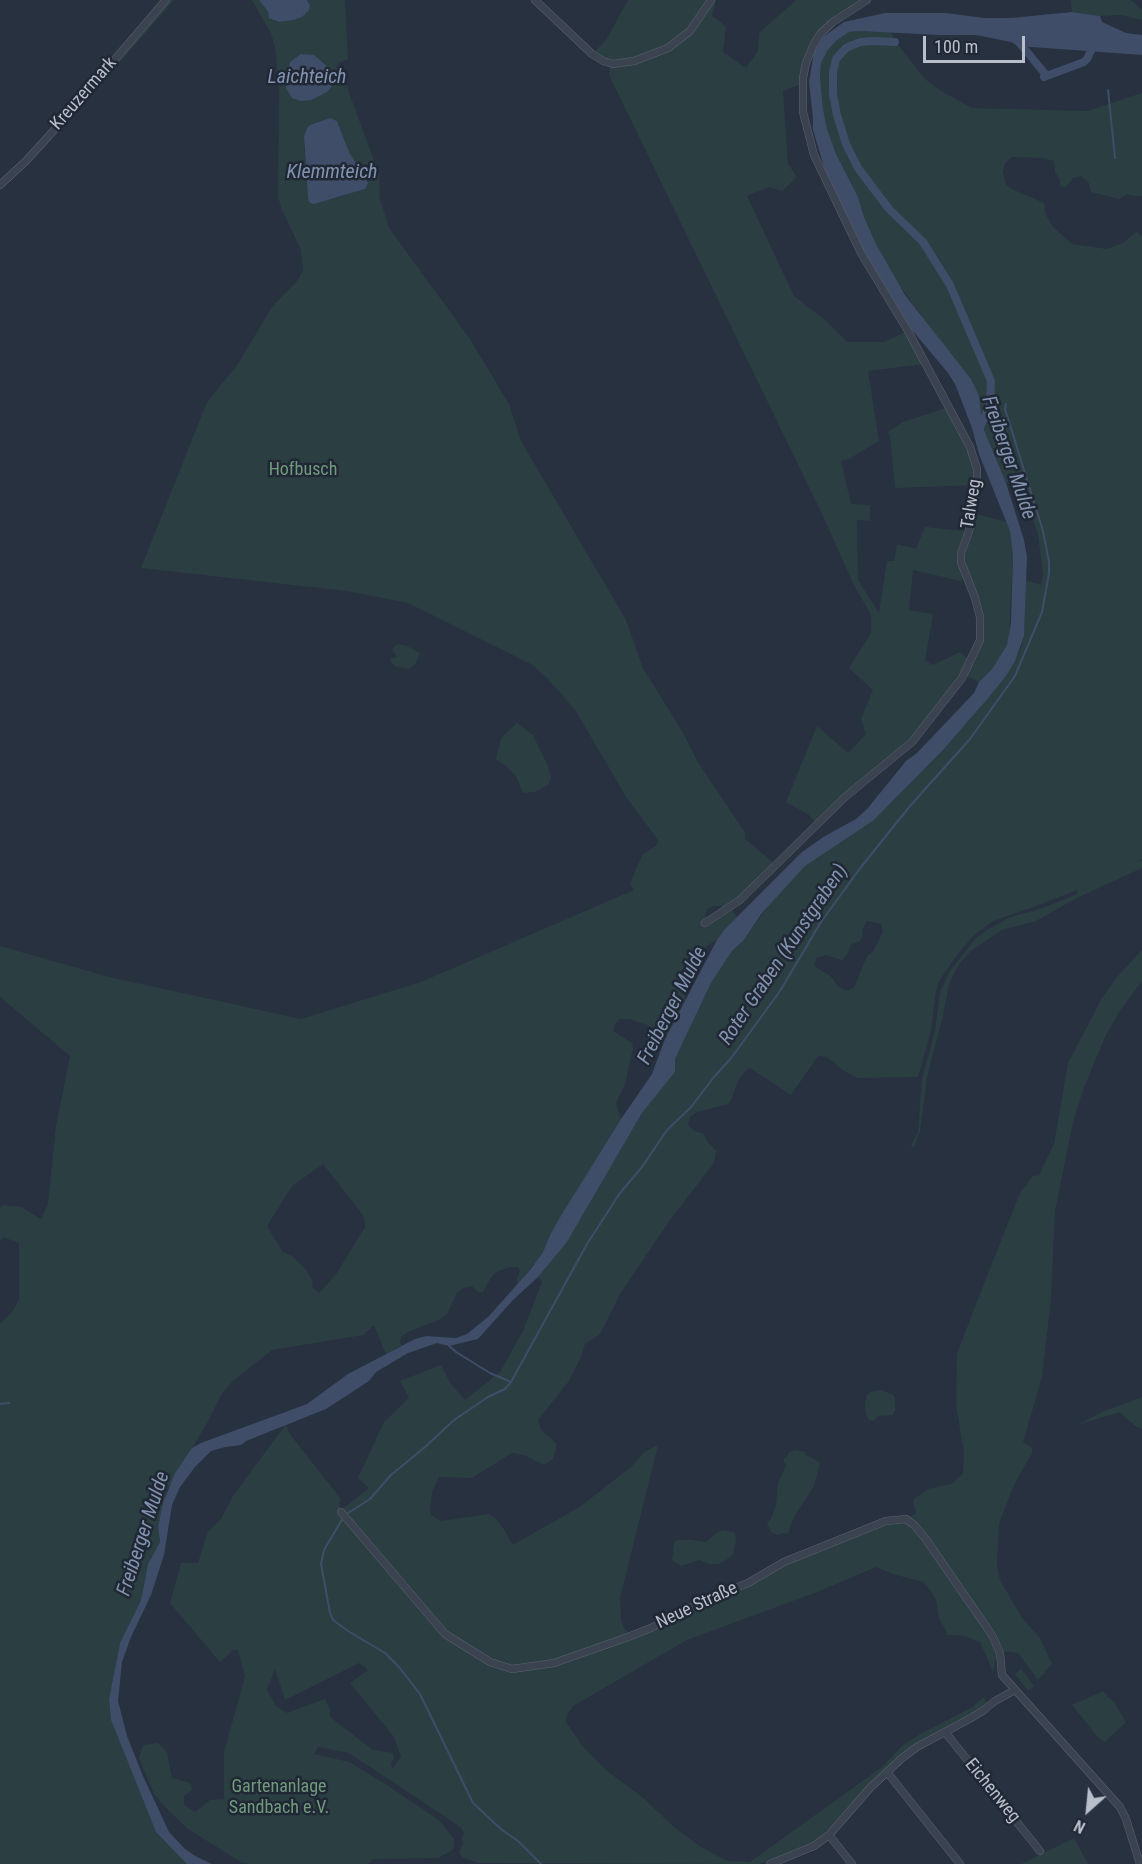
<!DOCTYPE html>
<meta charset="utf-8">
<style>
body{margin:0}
#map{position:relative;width:1142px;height:1864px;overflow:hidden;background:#283140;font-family:"Roboto Condensed",sans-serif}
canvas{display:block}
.north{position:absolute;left:1058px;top:1780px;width:60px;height:60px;-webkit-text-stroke:4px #212835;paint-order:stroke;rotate:207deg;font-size:16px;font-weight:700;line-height:24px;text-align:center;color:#b9bfca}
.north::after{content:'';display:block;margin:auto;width:21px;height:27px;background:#b9bfca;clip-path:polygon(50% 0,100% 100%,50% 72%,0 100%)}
.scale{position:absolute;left:923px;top:36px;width:102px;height:27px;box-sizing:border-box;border:3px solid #b9bfca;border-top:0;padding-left:8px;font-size:18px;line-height:21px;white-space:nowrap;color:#b9bfca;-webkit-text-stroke:4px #212835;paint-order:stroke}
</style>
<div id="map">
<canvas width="1142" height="1864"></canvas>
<div class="north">N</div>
<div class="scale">100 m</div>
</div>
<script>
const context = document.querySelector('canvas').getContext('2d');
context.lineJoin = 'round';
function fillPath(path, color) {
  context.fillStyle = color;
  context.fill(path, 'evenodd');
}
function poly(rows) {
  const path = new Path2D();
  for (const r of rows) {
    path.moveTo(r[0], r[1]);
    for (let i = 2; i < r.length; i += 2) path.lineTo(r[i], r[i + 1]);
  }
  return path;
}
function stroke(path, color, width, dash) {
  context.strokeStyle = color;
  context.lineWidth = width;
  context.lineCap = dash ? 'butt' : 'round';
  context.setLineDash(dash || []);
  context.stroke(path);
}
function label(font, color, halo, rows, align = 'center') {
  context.font = font + ' "Roboto Condensed",sans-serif';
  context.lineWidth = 5;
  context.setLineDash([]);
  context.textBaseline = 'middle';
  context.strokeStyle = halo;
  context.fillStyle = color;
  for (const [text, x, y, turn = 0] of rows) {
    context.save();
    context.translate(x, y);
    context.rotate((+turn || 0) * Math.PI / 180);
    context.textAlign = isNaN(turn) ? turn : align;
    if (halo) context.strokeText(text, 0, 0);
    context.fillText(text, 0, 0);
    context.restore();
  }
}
fillPath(poly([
 [160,0,174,0,95,91,86,86],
 [252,0,259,0,269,15,275,21,279,22,294,20,302,17,309,10,310,5,307,0,345,0,348,59,338,63,379,174,380,199,389,228,470,339,509,404,521,441,626,620,643,668,683,733,697,761,746,834,745,839,775,864,730,906,737,917,724,930,717,940,708,945,695,957,688,970,683,984,685,1000,665,1039,652,1027,630,1019,620,1019,615,1024,613,1031,632,1043,633,1048,625,1084,616,1103,621,1119,550,1235,543,1252,518,1284,517,1278,520,1271,518,1267,510,1267,498,1271,492,1276,483,1292,478,1292,472,1286,464,1288,457,1293,447,1314,441,1319,408,1332,401,1337,400,1343,402,1345,386,1354,374,1325,363,1335,272,1350,232,1382,222,1393,206,1425,167,1490,158,1527,160,1542,148,1564,141,1600,120,1643,109,1699,111,1720,156,1832,189,1864,0,1864,0,1324,12,1312,19,1300,19,1243,3,1237,0,1242,0,1208,2,1205,21,1207,41,1219,48,1204,56,1126,70,1056,0,997,0,946,109,977,301,1019,421,982,634,890,630,884,638,864,643,854,657,845,658,840,626,797,576,711,546,677,531,664,408,603,347,591,141,568,207,402,238,364,272,307,298,280,303,270,301,250,282,210,278,197,279,84,275,47,271,33],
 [330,118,337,121,349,152,367,183,367,186,365,189,339,197,308,200,304,145,310,125],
 [713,906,721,906,724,909,706,921,705,915,707,909],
 [323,1164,363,1215,365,1222,365,1227,337,1273,319,1293,312,1287,313,1282,310,1276,302,1265,292,1256,283,1252,267,1226,292,1186],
 [628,0,716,0,712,16,726,26,723,52,746,68,758,51,759,33,796,0,859,0,861,2,833,22,810,51,802,85,798,85,783,91,788,164,797,177,782,191,769,187,747,196,794,296,825,320,847,342,884,342,908,331,924,364,868,371,879,441,849,459,841,461,851,504,870,505,870,521,857,520,858,580,879,613,887,561,894,561,897,544,916,549,925,527,965,531,958,553,963,579,961,581,913,570,909,610,933,614,925,661,933,665,960,652,969,659,962,673,910,741,815,822,809,815,786,802,817,726,848,753,866,734,861,719,873,690,849,668,871,633,871,615,853,583,823,516,609,75,610,64,592,54,606,40],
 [1071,0,1131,0,1142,10,1142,20,1121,15,1100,16,1072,12],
 [860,31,891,32,895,41,925,79,941,91,972,108,1088,111,1142,93,1142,196,1135,196,1127,194,1119,199,1091,192,1089,183,1081,176,1073,178,1066,187,1060,186,1060,180,1055,172,1054,161,1043,158,1012,157,1005,163,1003,172,1006,185,1014,190,1044,203,1046,215,1054,228,1072,244,1107,249,1123,243,1136,232,1142,236,1142,859,1138,862,1142,861,1142,868,1077,898,1036,921,1002,930,972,950,963,959,955,971,949,984,943,1016,927,1077,920,1131,914,1148,911,1146,918,1132,922,1079,935,1031,940,992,950,971,977,937,987,930,1008,918,1043,908,1077,894,1077,890,1042,904,993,921,974,935,957,955,939,981,936,992,931,1030,918,1077,857,1078,844,1071,827,1057,818,1056,791,1095,750,1068,746,1070,738,1081,731,1100,728,1104,697,1112,690,1117,688,1125,694,1131,704,1134,706,1140,716,1151,714,1163,670,1220,620,1294,600,1334,585,1344,581,1357,569,1381,538,1420,541,1430,557,1444,553,1459,544,1465,524,1455,512,1453,472,1478,439,1477,432,1492,430,1510,431,1515,441,1521,489,1514,495,1518,503,1528,513,1545,581,1506,632,1466,644,1452,658,1445,620,1598,621,1620,624,1628,633,1638,800,1559,916,1514,913,1501,914,1499,928,1489,951,1484,963,1474,964,1453,956,1404,957,1354,974,1309,1020,1193,1033,1176,1039,1175,1054,1144,1068,1063,1102,998,1117,977,1142,950,1142,981,1119,1012,1105,1037,1083,1090,1073,1122,1055,1211,1051,1299,1042,1377,1023,1442,1032,1448,1032,1453,1014,1485,999,1523,997,1566,1000,1580,1022,1618,1040,1638,1052,1664,1038,1680,1018,1653,1001,1651,996,1633,963,1588,952,1584,980,1621,997,1650,993,1672,980,1642,964,1636,948,1635,939,1618,936,1600,931,1591,923,1582,893,1574,876,1567,817,1592,687,1640,573,1706,567,1714,566,1722,581,1744,607,1771,642,1797,675,1828,701,1847,727,1861,750,1862,882,1767,903,1745,922,1733,971,1708,984,1697,987,1704,904,1752,895,1759,868,1785,823,1835,813,1842,759,1864,479,1863,463,1858,459,1852,463,1844,462,1838,464,1833,461,1828,456,1824,349,1753,318,1747,314,1754,349,1762,387,1785,440,1821,454,1839,454,1847,451,1851,438,1858,373,1859,368,1864,251,1864,241,1862,188,1829,169,1811,154,1794,139,1758,143,1745,158,1743,167,1752,172,1778,190,1783,192,1790,184,1796,184,1805,195,1812,210,1800,224,1799,224,1752,245,1677,238,1650,233,1650,220,1662,170,1603,181,1563,198,1563,208,1531,221,1519,233,1496,286,1424,289,1433,341,1499,339,1503,341,1510,369,1488,358,1478,384,1422,409,1398,400,1381,441,1365,450,1383,465,1400,500,1372,523,1331,542,1282,538,1277,567,1242,642,1113,675,1072,675,1059,711,983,732,951,743,941,774,898,805,866,874,820,943,750,1006,676,1021,648,1024,636,1025,580,1041,585,1043,573,1038,535,1021,481,1006,483,982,425,971,379,944,346,897,282,876,244,864,217,858,197,836,154,827,129,823,109,820,77,821,63,827,51,836,41,849,32],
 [867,921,881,924,883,932,873,952,868,955,864,963,854,988,846,991,839,987,830,976,814,966,816,958,826,955,842,960,848,953,851,944,859,942,863,937,862,930],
 [359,1663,368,1670,350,1683,394,1737,401,1757,392,1769,391,1764,394,1758,393,1753,373,1750,330,1717,330,1709,325,1699,287,1713,276,1706,267,1690,275,1669,285,1700],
 [949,407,970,447,977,485,895,488,890,436,888,432,903,422],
 [976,514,1007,522,1010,531,1013,556,1009,637,1007,645,992,669,979,682,967,676,979,650,983,632,982,616,964,559,964,554,972,532],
 [397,644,407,646,420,653,416,663,409,669,394,666,391,662,390,659,397,657,392,650],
 [517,723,533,735,548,766,551,777,548,785,534,792,523,793,516,776,508,768,496,759,501,738],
 [881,1390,893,1395,895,1398,895,1410,893,1415,878,1416,873,1421,869,1420,866,1415,865,1404,867,1395,870,1392],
 [1142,1397,1142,1429,1134,1425,1120,1412,1077,1425,1104,1411],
 [797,1450,805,1452,806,1455,820,1462,814,1486,794,1517,789,1531,787,1534,783,1533,778,1535,771,1532,767,1523,771,1519,776,1505,778,1483,786,1466,783,1459,787,1457,789,1452],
 [724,1530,735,1533,736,1539,733,1555,726,1560,718,1564,710,1564,699,1560,681,1566,672,1560,674,1543,677,1540,691,1540,706,1542,718,1532],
 [1021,1669,1034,1686,1028,1691,1015,1674],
 [1103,1691,1109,1698,1114,1702,1126,1722,1105,1742,1097,1736,1072,1705],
 [1074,1838,1088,1864,1021,1864]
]), '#2b3f42');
fillPath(poly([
 [259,0,307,0,310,5,309,10,302,17,294,20,279,22,269,18,268,12],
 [1072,12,1100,16,1102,22,1126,33,1142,35,1142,55,1018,46,1011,42,976,35,939,35,860,31,849,32,836,41,827,51,821,63,820,77,823,109,827,129,836,154,858,197,864,217,876,244,905,295,971,379,979,396,982,425,1006,483,1024,540,1027,557,1024,636,1015,661,1006,676,989,697,943,750,874,820,805,866,762,913,743,941,732,951,711,983,675,1059,675,1072,642,1113,567,1242,538,1277,513,1300,478,1339,449,1346,437,1343,408,1353,376,1372,369,1381,326,1409,246,1441,241,1445,225,1447,211,1451,195,1467,180,1487,172,1505,164,1555,151,1595,131,1637,122,1662,118,1701,127,1736,143,1776,169,1832,185,1849,197,1857,212,1864,187,1864,156,1832,111,1720,109,1699,120,1643,141,1600,148,1564,160,1542,158,1527,163,1503,175,1473,192,1448,201,1443,307,1404,348,1374,415,1339,426,1336,456,1338,467,1334,489,1316,530,1270,543,1252,550,1235,559,1219,621,1119,652,1074,665,1039,717,940,724,930,802,852,825,836,856,819,867,809,906,761,917,753,974,693,979,682,992,669,1007,645,1011,623,1013,556,1010,531,979,454,972,428,955,384,948,373,907,324,867,258,825,170,813,130,813,118,809,82,814,52,823,37,844,22,885,13,946,13,984,18,1011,18],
 [301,54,314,55,330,69,332,75,332,86,327,92,311,100,301,101,292,98,286,88,286,77,290,62],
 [330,118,337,121,349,152,368,183,367,186,365,189,314,204,310,203,308,199,304,137,307,128,310,125]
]), '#3f4d68');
stroke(poly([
 [1108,90,1115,158],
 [447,1344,456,1352,490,1373,511,1382],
 [0,1404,9,1403],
 [348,1513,370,1499,391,1475,425,1447,454,1420,488,1397,505,1389,511,1382,587,1244,620,1193,642,1167,667,1130,691,1107,714,1077,732,1057,780,991,821,922,861,867,910,806,970,739,1015,676,1042,612,1049,573,1049,562,1043,531,1005,409,1006,404],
 [343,1518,324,1550,321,1564,330,1613,333,1620,348,1631,385,1653,399,1667,420,1694,473,1803,502,1830,518,1841,541,1864]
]), '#3f4d68', 2);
stroke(poly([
 [1017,40,1047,76],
 [895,42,874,41,860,42,846,48,836,59,833,73,833,94,837,115,846,144,858,168,889,209,923,242,950,285,991,381,990,404,979,430],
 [1044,77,1084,62,1087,59,1095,42]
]), '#3f4d68', 8);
const minor = poly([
 [535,0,592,54,603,61,613,64,634,61,668,48,690,31,711,0],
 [0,185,26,161,56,128,166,0],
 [705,923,740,900,845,797,912,742,962,678,980,640,980,617,975,598,961,562,961,553,969,531,977,485,977,469,970,447,908,331,861,253,814,155,803,112,803,78,806,63,814,44,820,34,833,22,867,0],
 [341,1512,445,1634,490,1662,512,1669,554,1663,628,1637,651,1628,709,1598,748,1583,784,1562,886,1521,906,1519,914,1525,925,1538,992,1635,1000,1653,1002,1675,1120,1807,1126,1819,1140,1864],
 [945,1732,1040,1851],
 [887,1772,960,1864],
 [829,1835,852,1864],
 [770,1864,814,1846,829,1835,870,1788,901,1759,917,1747,971,1718,984,1710,995,1701,1015,1690]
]);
stroke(minor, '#5a616d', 8);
stroke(minor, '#3c4350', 7);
label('18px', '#b9bfca', '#212835', [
 ["Kreuzermark",84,94,-49],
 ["Talweg",972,504,-81],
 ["Neue Straße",697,1606,-25],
 ["Eichenweg",992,1791,51]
]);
label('18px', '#719a7d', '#212835', [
 ["Hofbusch",303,470],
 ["Gartenanlage",279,1787],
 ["Sandbach e.V.",279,1808]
]);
label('italic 20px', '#8293b0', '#212835', [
 ["Laichteich",307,78],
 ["Klemmteich",332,173],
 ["Freiberger Mulde",1008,458,71],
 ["Roter Graben (Kunstgraben)",784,955,-56],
 ["Freiberger Mulde",673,1006,-63],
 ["Freiberger Mulde",144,1534,-72]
]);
</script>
